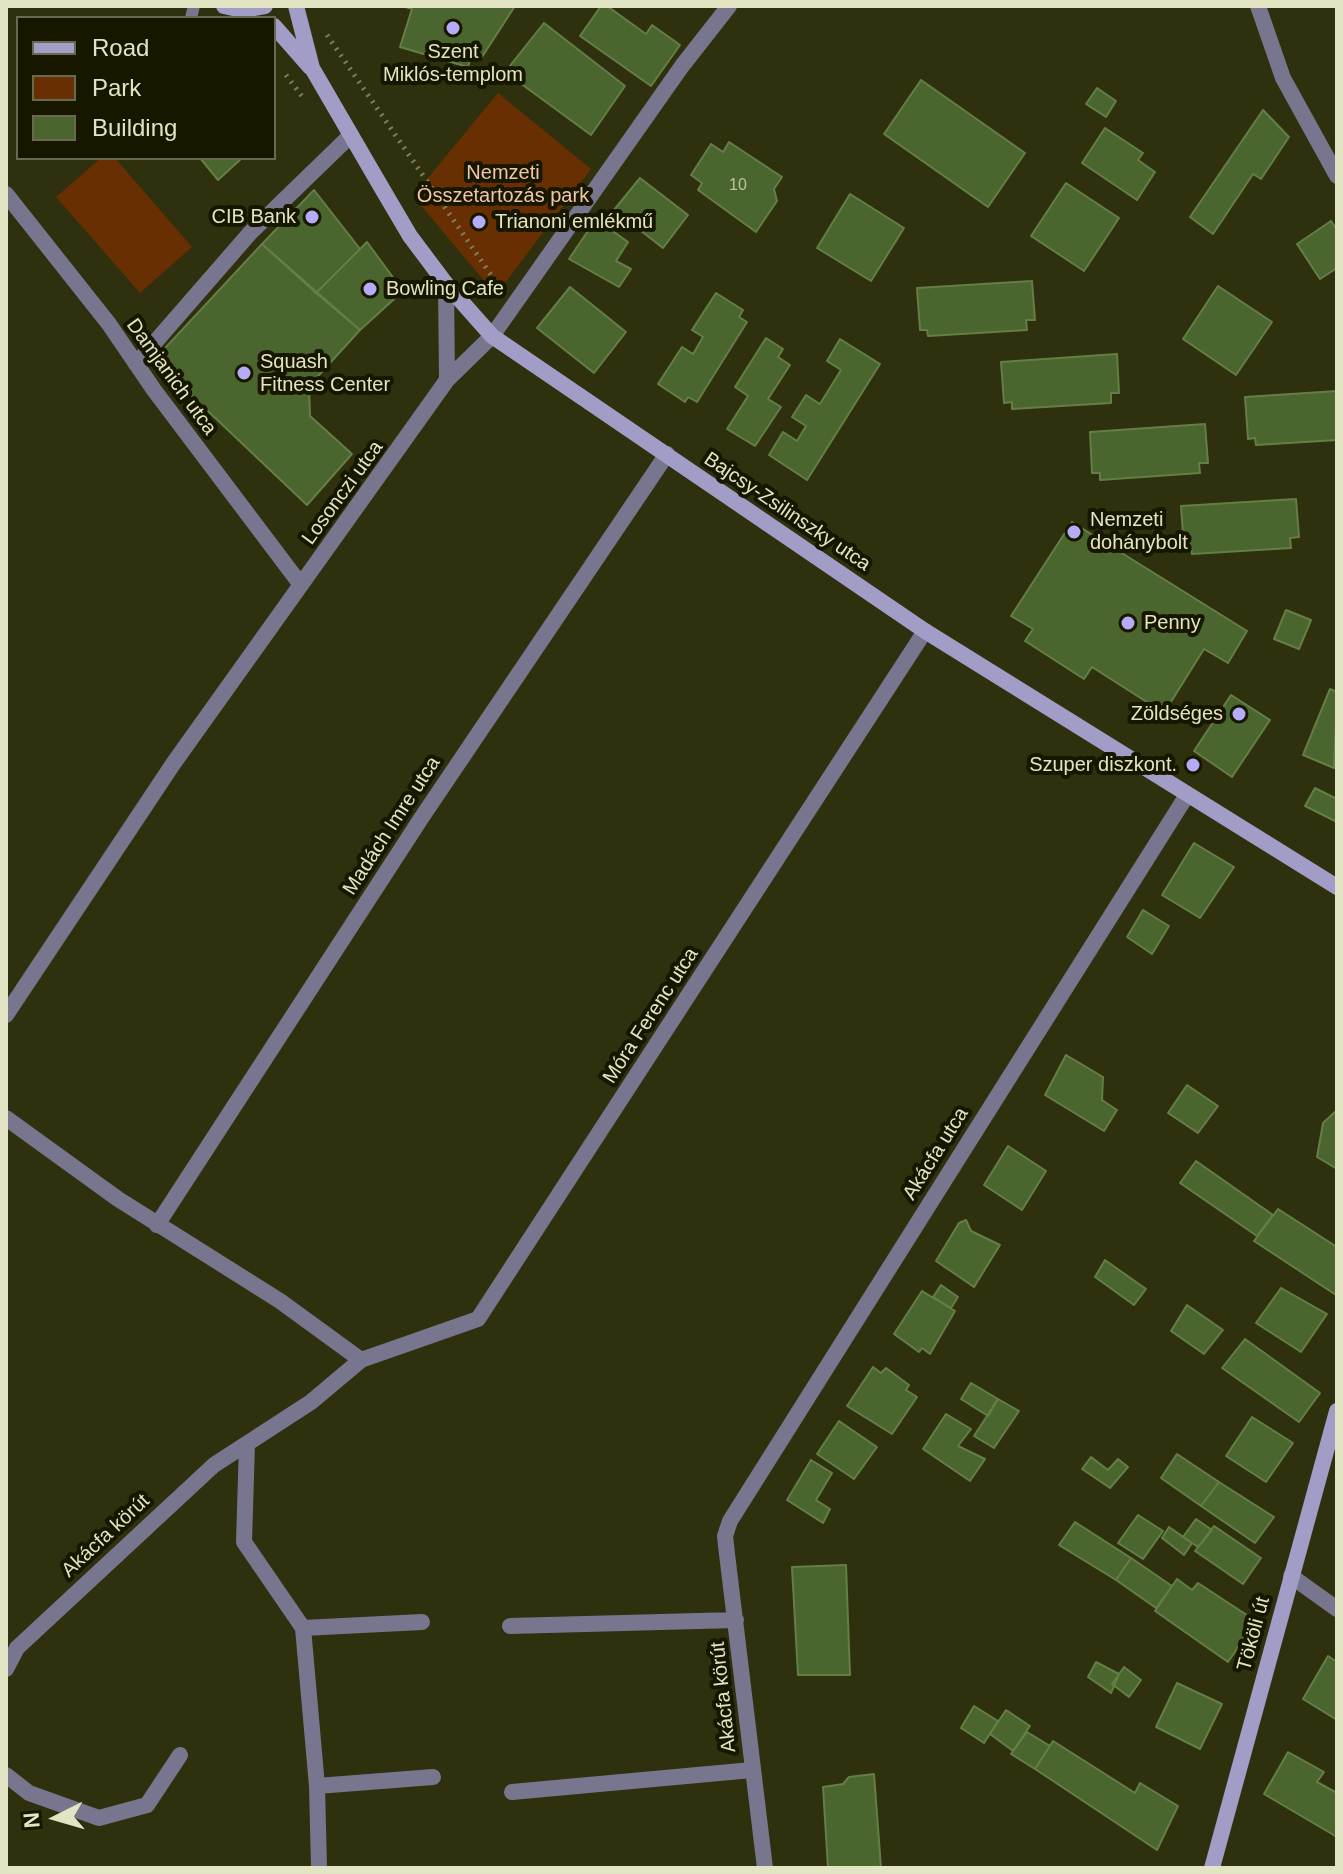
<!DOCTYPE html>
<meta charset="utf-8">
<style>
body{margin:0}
#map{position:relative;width:1343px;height:1874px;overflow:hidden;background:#2f300d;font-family:Arial,sans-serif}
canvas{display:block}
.frame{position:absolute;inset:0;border:8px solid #e2e4c3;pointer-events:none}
.legend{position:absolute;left:16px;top:16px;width:260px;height:144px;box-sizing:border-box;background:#171700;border:2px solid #68694e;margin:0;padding:10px 14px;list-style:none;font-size:24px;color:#e2e4c3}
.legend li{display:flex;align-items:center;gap:16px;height:40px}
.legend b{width:40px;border:2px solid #68694e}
.north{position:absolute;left:16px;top:1778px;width:80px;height:80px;-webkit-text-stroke:6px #171700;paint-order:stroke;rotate:265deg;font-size:22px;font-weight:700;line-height:32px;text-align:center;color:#e2e4c3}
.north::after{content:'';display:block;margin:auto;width:28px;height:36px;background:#e2e4c3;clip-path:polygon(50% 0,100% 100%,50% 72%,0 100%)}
</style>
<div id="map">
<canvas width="1343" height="1874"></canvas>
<div class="frame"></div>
<ul class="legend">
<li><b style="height:10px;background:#a29dc6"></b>Road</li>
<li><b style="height:22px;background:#682f03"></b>Park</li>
<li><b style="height:22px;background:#4a652d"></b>Building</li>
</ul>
<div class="north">N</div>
</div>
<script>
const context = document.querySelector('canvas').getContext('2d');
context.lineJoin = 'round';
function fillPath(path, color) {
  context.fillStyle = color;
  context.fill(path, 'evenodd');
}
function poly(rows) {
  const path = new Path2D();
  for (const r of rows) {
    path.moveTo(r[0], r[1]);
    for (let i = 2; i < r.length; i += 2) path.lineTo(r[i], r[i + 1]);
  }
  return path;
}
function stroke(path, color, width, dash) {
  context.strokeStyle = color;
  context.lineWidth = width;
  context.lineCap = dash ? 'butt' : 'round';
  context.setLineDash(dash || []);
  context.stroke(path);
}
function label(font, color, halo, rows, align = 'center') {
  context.font = font + ' Arial,sans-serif';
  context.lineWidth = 8;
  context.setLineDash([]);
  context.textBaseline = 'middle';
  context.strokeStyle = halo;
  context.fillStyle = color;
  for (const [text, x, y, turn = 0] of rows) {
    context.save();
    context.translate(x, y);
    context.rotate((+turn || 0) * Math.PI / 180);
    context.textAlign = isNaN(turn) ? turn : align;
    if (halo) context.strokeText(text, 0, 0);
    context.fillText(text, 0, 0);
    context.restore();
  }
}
fillPath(poly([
 [498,93,591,169,496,295,413,196],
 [101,158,115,158,192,247,140,293,56,197]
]), '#682f03');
const building = poly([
 [402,6,515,6,482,57,472,54,468,67,400,47,412,9,402,6],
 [601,6,607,6,646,34,652,25,680,45,651,86,580,36,601,6],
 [544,23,625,86,591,135,505,72,544,23],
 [921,80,1025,153,988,207,884,134,921,80],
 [1097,88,1116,101,1106,117,1086,104,1097,88],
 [1263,110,1289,137,1261,179,1253,174,1213,234,1190,217,1263,110],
 [1105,128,1143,153,1138,160,1155,172,1137,200,1082,163,1105,128],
 [729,142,782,177,774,189,777,201,756,232,698,190,702,183,691,175,711,144,723,152,729,142],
 [200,158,242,158,218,180,200,158],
 [640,178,688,215,663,248,614,210,640,178],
 [1066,183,1119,218,1084,271,1031,236,1066,183],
 [314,190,360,249,316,293,262,244,314,190],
 [850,194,904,228,871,281,817,248,850,194],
 [596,219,628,242,616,261,631,269,619,287,569,259,596,219],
 [1331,221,1337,230,1337,268,1320,279,1297,244,1331,221],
 [367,242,403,291,360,330,316,293,367,242],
 [262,244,360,330,309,386,310,416,352,454,307,505,154,360,262,244],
 [1032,281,1035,320,1026,320,1027,330,928,336,927,330,920,330,917,288,1032,281],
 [1218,286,1272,322,1236,375,1183,339,1218,286],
 [570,287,626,332,594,373,537,328,570,287],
 [716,293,743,310,739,317,747,322,697,402,688,397,685,402,658,384,682,347,693,354,703,337,692,330,716,293],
 [766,338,783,349,778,357,790,365,768,399,781,407,755,446,727,429,748,396,735,387,766,338],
 [840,339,880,364,807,480,769,455,783,432,797,441,806,426,792,417,806,395,820,404,841,370,827,361,840,339],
 [1117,354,1119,393,1111,393,1111,403,1012,409,1012,402,1004,403,1001,362,1117,354],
 [1337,391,1337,440,1256,445,1255,438,1248,439,1245,397,1337,391],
 [1205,424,1208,463,1199,463,1200,473,1100,480,1100,473,1092,473,1090,432,1205,424],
 [1296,499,1299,537,1290,538,1291,548,1192,554,1191,547,1184,548,1181,506,1296,499],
 [1072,522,1247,631,1228,663,1204,649,1164,713,1092,667,1084,679,1025,641,1033,629,1011,616,1072,522],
 [1286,610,1311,620,1299,649,1274,639,1286,610],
 [1330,689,1337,692,1334,768,1303,755,1330,689],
 [1231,695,1270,720,1232,777,1194,751,1231,695],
 [1315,788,1337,799,1337,822,1305,806,1315,788],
 [1194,843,1234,867,1200,918,1162,895,1194,843],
 [1143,910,1169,926,1152,954,1127,937,1143,910],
 [1066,1055,1103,1077,1102,1100,1117,1110,1104,1131,1045,1095,1066,1055],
 [1187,1085,1218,1106,1198,1133,1168,1113,1187,1085],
 [1337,1110,1337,1169,1317,1157,1323,1123,1337,1110],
 [1008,1146,1046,1171,1022,1210,984,1185,1008,1146],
 [1196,1161,1273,1215,1257,1236,1180,1183,1196,1161],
 [1278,1209,1337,1247,1336,1295,1254,1241,1278,1209],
 [966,1220,971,1231,1000,1245,974,1287,936,1261,959,1223,966,1220],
 [1105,1260,1146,1289,1134,1305,1095,1277,1105,1260],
 [941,1285,958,1297,951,1308,933,1297,941,1285],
 [1281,1288,1327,1314,1301,1352,1256,1323,1281,1288],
 [922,1291,955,1311,930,1354,922,1348,919,1352,894,1334,922,1291],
 [1187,1305,1223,1330,1204,1354,1171,1331,1187,1305],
 [1245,1339,1320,1393,1299,1422,1222,1368,1245,1339],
 [873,1367,881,1373,886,1368,909,1385,906,1390,917,1397,892,1434,847,1406,873,1367],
 [971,1383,998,1399,988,1416,961,1399,971,1383],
 [998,1399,1019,1411,994,1448,974,1436,998,1399],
 [946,1414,971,1429,958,1446,985,1459,970,1481,923,1449,946,1414],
 [1252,1417,1293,1443,1266,1482,1226,1456,1252,1417],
 [839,1421,877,1447,854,1479,817,1454,839,1421],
 [1177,1454,1219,1482,1201,1506,1161,1478,1177,1454],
 [1091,1457,1108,1470,1118,1459,1128,1467,1110,1488,1082,1469,1091,1457],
 [811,1460,832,1473,816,1500,830,1509,823,1523,787,1500,811,1460],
 [1219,1482,1274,1517,1255,1543,1201,1506,1219,1482],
 [1138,1515,1163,1531,1143,1559,1118,1543,1138,1515],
 [1196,1519,1212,1530,1198,1547,1183,1537,1196,1519],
 [1075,1522,1131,1558,1116,1580,1059,1545,1075,1522],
 [1214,1526,1261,1558,1243,1584,1195,1551,1214,1526],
 [1169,1527,1192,1543,1184,1555,1162,1538,1169,1527],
 [1131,1558,1172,1586,1156,1608,1116,1580,1131,1558],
 [846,1565,850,1675,798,1675,792,1567,846,1565],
 [1177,1579,1192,1590,1198,1583,1256,1621,1228,1662,1155,1611,1177,1579],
 [1328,1656,1337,1662,1337,1720,1303,1699,1328,1656],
 [1096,1662,1119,1674,1111,1693,1088,1677,1096,1662],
 [1124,1667,1141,1680,1129,1697,1112,1684,1124,1667],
 [1177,1683,1222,1704,1200,1749,1156,1727,1177,1683],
 [974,1706,998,1721,984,1743,961,1728,974,1706],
 [1006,1710,1030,1726,1013,1751,990,1734,1006,1710],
 [1027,1732,1050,1746,1035,1769,1011,1754,1027,1732],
 [1053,1741,1135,1793,1140,1783,1178,1806,1157,1850,1035,1769,1053,1741],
 [1288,1752,1324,1772,1317,1782,1337,1793,1337,1837,1264,1794,1288,1752],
 [874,1774,881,1868,828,1868,823,1787,843,1784,849,1777,874,1774]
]);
fillPath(building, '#4a652d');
stroke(building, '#637f46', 2);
stroke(poly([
 [327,35,502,291],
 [286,75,304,99]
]), '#7c7d5b', 5, [2, 6]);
stroke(poly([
 [191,18,194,6]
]), '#78758f', 12);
stroke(poly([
 [1258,6,1283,78,1337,176],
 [6,194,109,324,154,390,301,585],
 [446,284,447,380],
 [136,364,250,233,351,135],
 [6,1015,173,764,447,380,492,336,682,66,729,6],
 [6,1118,118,1199,280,1301,361,1360],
 [157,1225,422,817,667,454],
 [247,1444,244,1542,303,1628,317,1786,433,1777],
 [1291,1576,1337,1609],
 [510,1626,736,1620],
 [303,1628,422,1622],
 [6,1669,17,1648,214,1465,311,1402,361,1360,478,1319,925,631],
 [6,1775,29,1793,99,1818,147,1805,180,1755],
 [317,1786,319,1868],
 [512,1792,752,1770],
 [765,1868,727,1554,725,1536,730,1521,1187,795]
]), '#78758f', 16);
stroke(poly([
 [224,6,242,10,265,6],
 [296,6,312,68,380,185,410,236,446,284,492,336,925,631,1337,887],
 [274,26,310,67],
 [1212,1868,1337,1411]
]), '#a29dc6', 16);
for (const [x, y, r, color] of [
 [453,28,8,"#b6abf8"],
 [312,217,8,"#b6abf8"],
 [479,222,8,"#b6abf8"],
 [370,289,8,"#b6abf8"],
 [244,373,8,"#b6abf8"],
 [1074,532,8,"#b6abf8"],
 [1128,623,8,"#b6abf8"],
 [1239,714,8,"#b6abf8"],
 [1193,765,8,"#b6abf8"]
]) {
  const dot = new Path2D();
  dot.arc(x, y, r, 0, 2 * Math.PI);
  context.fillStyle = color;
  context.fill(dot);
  stroke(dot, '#171700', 3);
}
label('16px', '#bcc49e', null, [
 ["10",738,186]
]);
label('20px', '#e2e4c3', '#171700', [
 ["Szent",453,52,"center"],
 ["Miklós-templom",453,75,"center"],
 ["CIB Bank",296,217,"right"],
 ["Trianoni emlékmű",495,222],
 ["Bowling Cafe",386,289],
 ["Squash",260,362],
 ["Fitness Center",260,385],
 ["Nemzeti",1090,520],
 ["dohánybolt",1090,543],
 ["Penny",1144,623],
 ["Zöldséges",1223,714,"right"],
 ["Szuper diszkont.",1177,765,"right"]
], 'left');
label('20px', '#f1c5ad', '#171700', [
 ["Nemzeti",503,173],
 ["Összetartozás park",503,196]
]);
label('20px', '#e2e4c3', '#171700', [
 ["Damjanich utca",171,377,54],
 ["Losonczi utca",343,493,-54],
 ["Bajcsy-Zsilinszky utca",787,512,34],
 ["Madách Imre utca",392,826,-57],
 ["Móra Ferenc utca",651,1016,-57],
 ["Akácfa utca",936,1154,-58],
 ["Akácfa körút",106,1536,-43],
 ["Tököli út",1254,1634,-75],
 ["Akácfa körút",724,1697,-96]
]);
</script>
